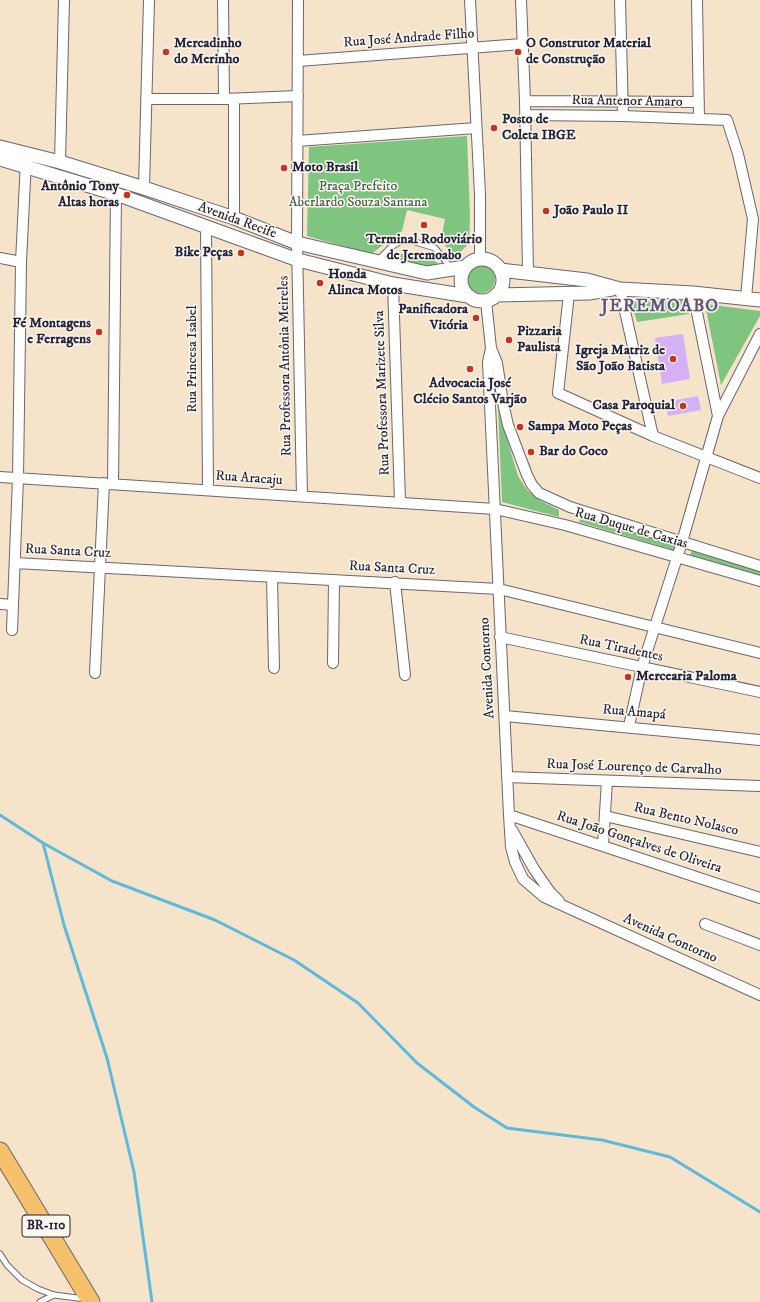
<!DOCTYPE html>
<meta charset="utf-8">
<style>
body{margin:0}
canvas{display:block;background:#f5e3ca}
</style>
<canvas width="760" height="1302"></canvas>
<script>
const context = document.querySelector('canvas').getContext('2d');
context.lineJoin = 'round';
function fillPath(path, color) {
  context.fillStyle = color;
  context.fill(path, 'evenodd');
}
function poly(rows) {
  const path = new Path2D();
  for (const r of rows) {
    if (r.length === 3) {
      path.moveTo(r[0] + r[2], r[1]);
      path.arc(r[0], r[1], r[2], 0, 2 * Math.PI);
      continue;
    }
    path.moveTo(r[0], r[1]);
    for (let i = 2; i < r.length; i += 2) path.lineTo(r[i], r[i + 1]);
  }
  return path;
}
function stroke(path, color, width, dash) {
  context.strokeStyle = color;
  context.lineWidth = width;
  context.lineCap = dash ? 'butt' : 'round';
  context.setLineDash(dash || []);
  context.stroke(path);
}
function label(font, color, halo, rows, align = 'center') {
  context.font = font + ' "IM FELL DW Pica",serif';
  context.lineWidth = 3;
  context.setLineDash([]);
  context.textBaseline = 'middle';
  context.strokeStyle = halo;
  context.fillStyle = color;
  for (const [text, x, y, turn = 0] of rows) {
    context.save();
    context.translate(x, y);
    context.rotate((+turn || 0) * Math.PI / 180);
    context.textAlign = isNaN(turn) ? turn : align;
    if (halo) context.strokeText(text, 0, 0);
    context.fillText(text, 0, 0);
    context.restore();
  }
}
fillPath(poly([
 [467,136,470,216,469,243,455,258,441,240,445,219,407,210,402,231,371,254,307,236,309,147],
 [407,252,431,258,440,265,427,267,400,260,396,256],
 [481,279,14],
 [687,300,689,314,637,322,631,301],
 [705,304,760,311,760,316,721,385],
 [498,408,518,476,527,490,541,501,559,510,559,517,502,502],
 [581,516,676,545,674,550,579,522],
 [692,550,760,570,760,576,690,555]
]), '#7fc580');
stroke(poly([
 [0,815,43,843,112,881,215,920,294,960,358,1003,417,1063,474,1107,507,1128,602,1140,670,1157,760,1212],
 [43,843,64,925,107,1058,134,1172,152,1302]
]), '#5ebadc', 3);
fillPath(poly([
 [683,334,690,379,662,384,655,338],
 [698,396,701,410,668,416,666,402]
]), '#d5b0f4');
const service = poly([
 [377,261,391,247,401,241,412,241,435,248,451,268],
 [0,1254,7,1265,22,1280,38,1289,54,1295,85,1299],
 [40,1302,54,1295]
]);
const minor = poly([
 [223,0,224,99],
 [298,0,297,243,302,496],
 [470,0,480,194,480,259],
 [521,0,525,101,528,273],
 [620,0,623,116],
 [697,0,699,118],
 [298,61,522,44],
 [146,99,224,99,298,96],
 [525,101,699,102],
 [525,115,623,116,727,120,738,154,753,219,746,298],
 [297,141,476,128],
 [60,162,64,0],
 [144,188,149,0],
 [234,218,234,99],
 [206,228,208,490],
 [0,258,21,262],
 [393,284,400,502],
 [620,289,653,436],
 [693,293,718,416],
 [569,294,558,393,653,436,760,478],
 [486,301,491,348,497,363,503,403,508,425,527,475,532,485,539,493,570,507,760,566],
 [491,348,488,362,509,815,511,847,515,862,523,879,544,897,760,995],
 [0,477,495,509,565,525,760,581],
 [113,484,116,194],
 [15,563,499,589,760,653],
 [272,577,274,668],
 [395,582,405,675],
 [0,604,13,605],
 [12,630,18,478,21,262,26,160],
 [500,637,760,692],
 [333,663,334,580],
 [95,673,104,483],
 [505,716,760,740],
 [629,726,642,667,682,542,718,416,760,334],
 [507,777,760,786],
 [509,815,760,898],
 [605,816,760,852],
 [512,830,534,869,550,892,559,901],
 [603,845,607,781],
 [705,924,760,945]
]);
const tertiary = poly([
 [0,147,60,162,144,188,234,218,297,243,427,273,465,267],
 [0,159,116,194,298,260,393,284,468,296],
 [482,280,21],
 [500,270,587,280,620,289,693,293,760,300],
 [496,295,589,293,612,289]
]);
const trunk = poly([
 [0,1151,91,1302]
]);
stroke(service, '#6c666d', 7);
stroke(minor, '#6c666d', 12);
stroke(tertiary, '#6c666d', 15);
stroke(trunk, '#6c666d', 19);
stroke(service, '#fff', 5);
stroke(minor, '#fff', 10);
stroke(tertiary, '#fff', 13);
stroke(trunk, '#f5c16b', 17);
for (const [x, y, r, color] of [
 [166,52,4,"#c8321e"],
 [518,52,4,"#c8321e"],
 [494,128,4,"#c8321e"],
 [284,168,4,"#c8321e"],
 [127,195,4,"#c8321e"],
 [546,211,4,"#c8321e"],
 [424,225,4,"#c8321e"],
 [241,253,4,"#c8321e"],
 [320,283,4,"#c8321e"],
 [476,318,4,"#c8321e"],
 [99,332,4,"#c8321e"],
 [509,340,4,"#c8321e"],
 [673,359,4,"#c8321e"],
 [470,369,4,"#c8321e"],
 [683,406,4,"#c8321e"],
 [520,427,4,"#c8321e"],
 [531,452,4,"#c8321e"],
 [628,677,4,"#c8321e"]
]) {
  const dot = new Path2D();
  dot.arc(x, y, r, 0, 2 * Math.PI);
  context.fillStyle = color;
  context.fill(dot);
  stroke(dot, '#fbf7ec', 1.5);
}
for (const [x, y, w] of [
 [46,1226,48]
]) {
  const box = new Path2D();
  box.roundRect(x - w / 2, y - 11, w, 22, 3);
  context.fillStyle = '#fbf7ec';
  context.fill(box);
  stroke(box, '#22223b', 1);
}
label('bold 13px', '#22223b', null, [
 ["BR-110",46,1226]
]);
label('14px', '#22223b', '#fbf7ec', [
 ["Rua José Andrade Filho",409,39,-4],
 ["Rua Antenor Amaro",627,102,1],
 ["Avenida Recife",237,221,20],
 ["Rua Princesa Isabel",193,359,-90],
 ["Rua Professora Antônia Meireles",286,366,-91],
 ["Rua Professora Marizete Silva",383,393,-92],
 ["Rua Aracaju",249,479,4],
 ["Rua Duque de Caxias",631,529,16],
 ["Rua Santa Cruz",68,552,3],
 ["Rua Santa Cruz",392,569,3],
 ["Rua Tiradentes",621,649,12],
 ["Avenida Contorno",488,668,-93],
 ["Rua Amapá",634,713,5],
 ["Rua José Lourenço de Carvalho",634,768,2],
 ["Rua Bento Nolasco",686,820,13],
 ["Rua João Gonçalves de Oliveira",639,843,18],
 ["Avenida Contorno",670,939,24]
]);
label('bold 14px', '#22223b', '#fbf7ec', [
 ["Mercadinho",174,44],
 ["do Merinho",174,60],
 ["O Construtor Material",526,44],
 ["de Construção",526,60],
 ["Posto de",502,120],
 ["Coleta IBGE",502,136],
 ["Moto Brasil",292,168],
 ["Antônio Tony",119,187,"right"],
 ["Altas horas",119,203,"right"],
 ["João Paulo II",554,211],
 ["Terminal Rodoviário",424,240,"center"],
 ["de Jeremoabo",424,256,"center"],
 ["Bike Peças",233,253,"right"],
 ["Honda",328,275],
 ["Alinca Motos",328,291],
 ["Panificadora",468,310,"right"],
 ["Vitória",468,326,"right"],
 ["Fé Montagens",91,324,"right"],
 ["e Ferragens",91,340,"right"],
 ["Pizzaria",517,332],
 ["Paulista",517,348],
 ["Igreja Matriz de",665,351,"right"],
 ["São João Batista",665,367,"right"],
 ["Advocacia José",470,384,"center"],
 ["Clécio Santos Varjão",470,400,"center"],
 ["Casa Paroquial",675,406,"right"],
 ["Sampa Moto Peças",528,427],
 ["Bar do Coco",539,452],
 ["Mercearia Paloma",636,677]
], 'left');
label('14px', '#435b53', '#fbf7ec', [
 ["Praça Prefeito",358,187],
 ["Aberlardo Souza Santana",358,203]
]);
context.letterSpacing = '1px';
label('bold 18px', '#61547c', '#fbf7ec', [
 ["JEREMOABO",660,307]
]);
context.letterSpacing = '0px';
</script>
